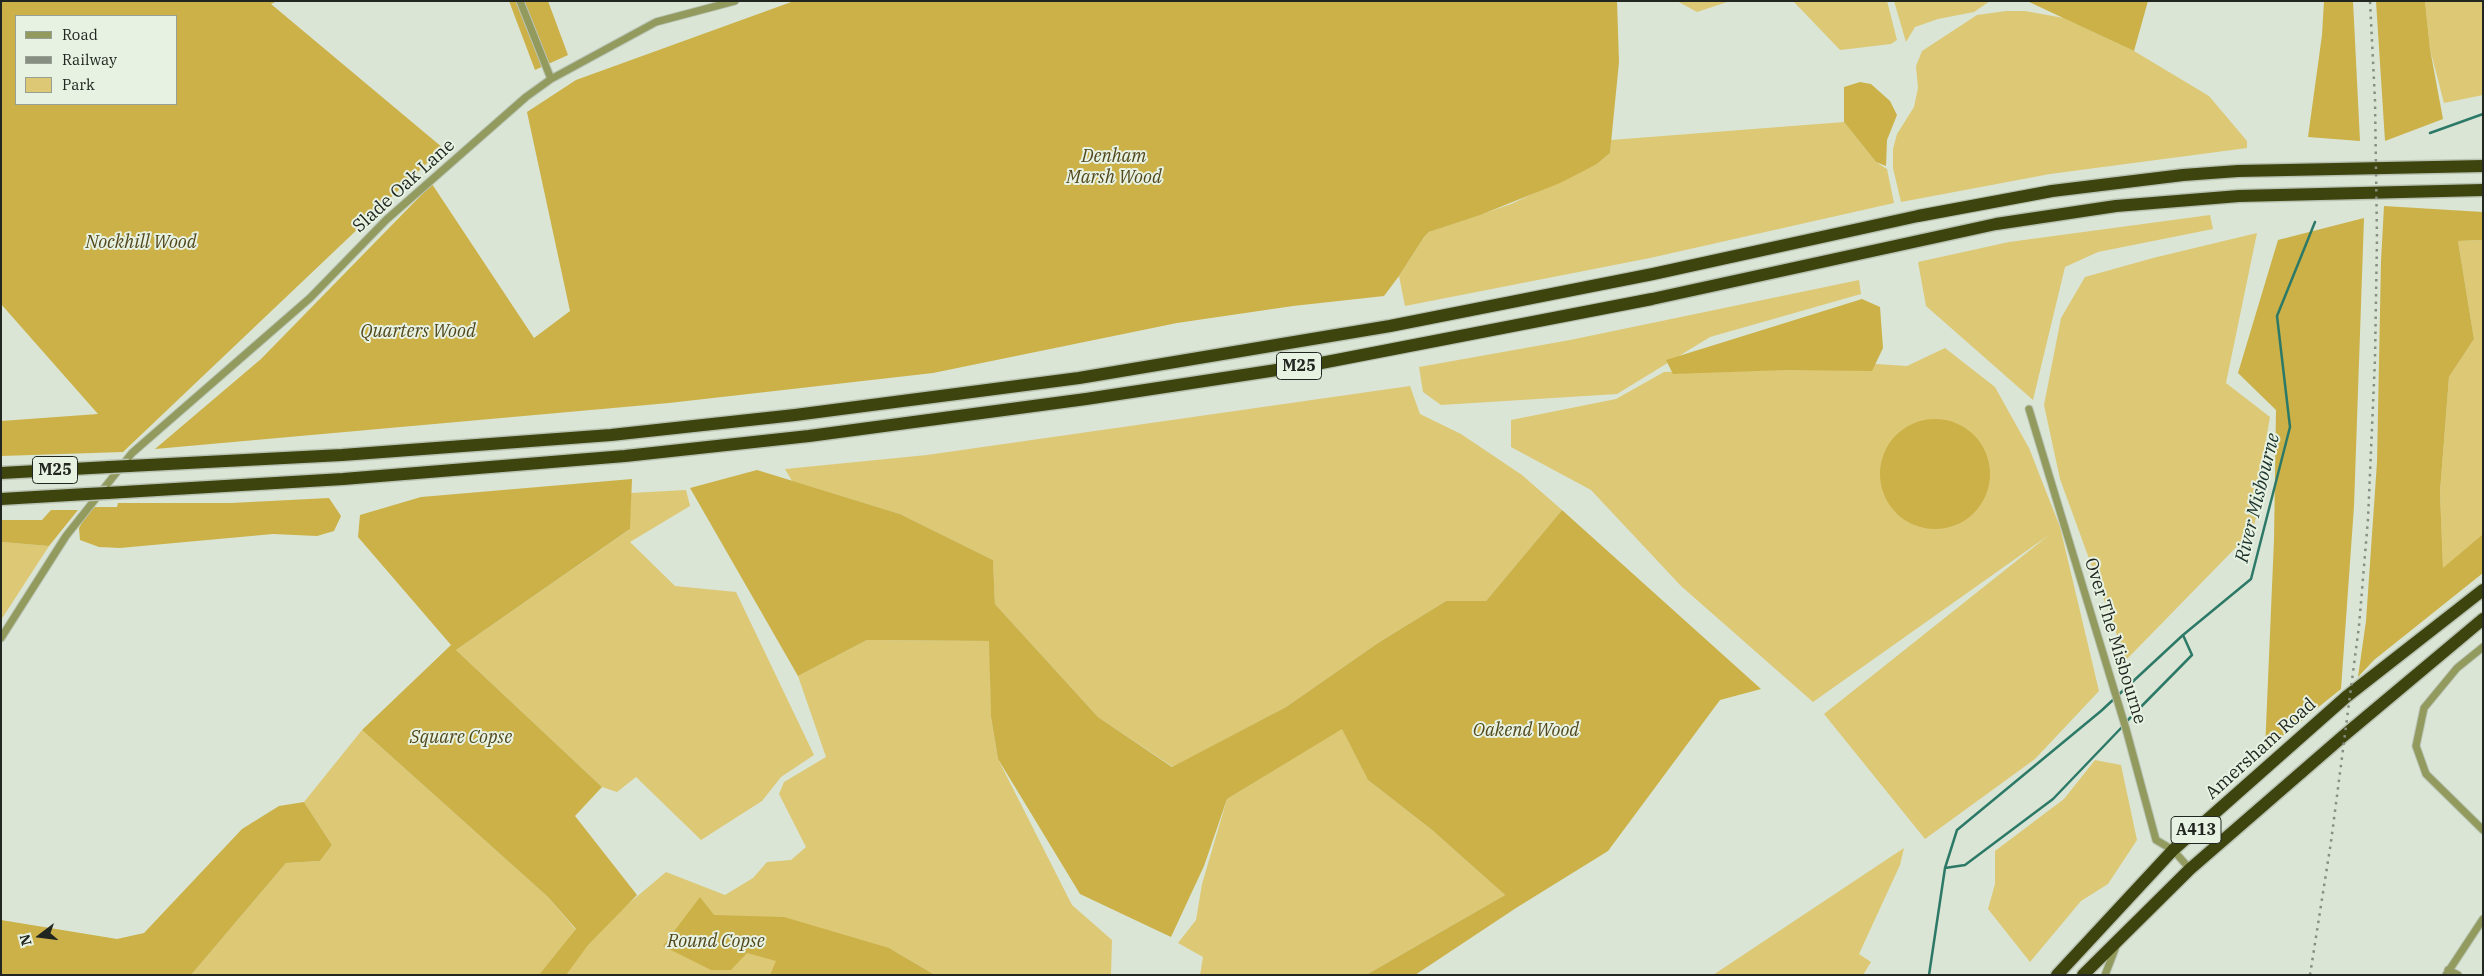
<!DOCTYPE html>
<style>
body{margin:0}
#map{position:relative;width:2484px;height:976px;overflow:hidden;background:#dae5d5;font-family:"IBM Plex Serif",serif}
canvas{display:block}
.frame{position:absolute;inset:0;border:2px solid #222620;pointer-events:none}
.legend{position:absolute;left:15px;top:15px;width:162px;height:90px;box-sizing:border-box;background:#e7f2e2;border:1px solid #98a094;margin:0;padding:6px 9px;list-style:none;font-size:15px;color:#222620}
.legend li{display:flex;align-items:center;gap:10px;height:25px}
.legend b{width:25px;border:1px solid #98a094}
.north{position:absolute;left:15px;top:911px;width:50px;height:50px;-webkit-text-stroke:4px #e7f2e2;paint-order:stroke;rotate:255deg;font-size:14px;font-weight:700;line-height:20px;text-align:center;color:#222620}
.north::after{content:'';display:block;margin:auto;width:18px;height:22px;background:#222620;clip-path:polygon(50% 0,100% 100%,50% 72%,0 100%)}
</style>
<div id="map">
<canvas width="2484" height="976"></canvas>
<div class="frame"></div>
<ul class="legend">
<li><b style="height:6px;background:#929a5d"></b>Road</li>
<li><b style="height:6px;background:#878f83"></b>Railway</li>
<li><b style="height:14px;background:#ddc876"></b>Park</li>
</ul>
<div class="north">N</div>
</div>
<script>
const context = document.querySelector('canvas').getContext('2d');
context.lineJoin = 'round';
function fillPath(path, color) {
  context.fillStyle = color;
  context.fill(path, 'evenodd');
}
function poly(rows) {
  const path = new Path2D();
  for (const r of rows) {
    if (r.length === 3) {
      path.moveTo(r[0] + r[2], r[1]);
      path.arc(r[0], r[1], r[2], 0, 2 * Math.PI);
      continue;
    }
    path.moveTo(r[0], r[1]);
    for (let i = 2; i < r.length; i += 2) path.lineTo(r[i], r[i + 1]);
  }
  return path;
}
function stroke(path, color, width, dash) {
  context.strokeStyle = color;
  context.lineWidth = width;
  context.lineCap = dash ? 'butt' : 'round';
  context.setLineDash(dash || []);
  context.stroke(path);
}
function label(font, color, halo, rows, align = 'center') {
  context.font = font + ' "IBM Plex Serif",serif';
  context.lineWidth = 4;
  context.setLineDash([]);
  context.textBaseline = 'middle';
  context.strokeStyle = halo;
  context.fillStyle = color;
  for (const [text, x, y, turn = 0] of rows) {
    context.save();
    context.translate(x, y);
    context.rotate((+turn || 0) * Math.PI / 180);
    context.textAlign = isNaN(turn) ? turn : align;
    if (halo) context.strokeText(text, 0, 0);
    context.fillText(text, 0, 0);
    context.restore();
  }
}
fillPath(poly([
 [1677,1,1730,1,1697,12],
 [1793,1,1887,1,1897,40,1891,44,1840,50],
 [1894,1,1990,1,1974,12,1938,19,1915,27,1906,42],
 [2425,1,2483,1,2483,95,2444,103,2430,49],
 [2006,11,2025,11,2064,18,2134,51,2209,96,2247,141,2247,148,2050,174,1901,202,1893,168,1893,149,1897,134,1914,107,1918,88,1916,66,1922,51,1977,15],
 [1844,122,1876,162,1887,169,1894,203,1650,258,1405,306,1399,276,1424,237,1429,232,1511,204,1597,164,1610,153,1611,140],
 [2210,215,2213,229,2098,252,2065,267,2033,400,1926,306,1918,262,2009,242],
 [2257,233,2226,383,2270,417,2259,480,2264,485,2253,530,2126,660,2060,479,2044,405,2061,318,2085,277,2153,258],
 [2483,240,2483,534,2443,569,2440,492,2449,377,2474,339,2458,241],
 [1859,280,1861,294,1710,337,1617,394,1441,405,1423,392,1419,367,1570,340],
 [1945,348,1995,387,2029,448,2060,527,2099,691,2035,759,1925,839,1824,714,2049,535,1813,702,1681,586,1591,490,1511,447,1511,420,1616,399,1664,372,1861,363,1907,366],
 [1410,386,1420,414,1461,434,1522,475,1562,510,1486,601,1446,601,1378,643,1286,707,1173,767,1098,717,995,604,993,560,900,514,792,481,785,469,927,455],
 [686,490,690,506,630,542,675,586,736,592,814,755,781,777,762,801,701,840,636,777,617,792,602,787,456,650,629,530,631,493],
 [1,542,49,546,1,620],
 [867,640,990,641,991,717,998,759,1072,905,1112,940,1111,975,935,975,889,948,931,975,191,975,286,863,320,861,332,845,304,802,362,730,548,897,582,937,582,943,666,872,725,895,753,878,767,862,791,860,806,847,779,794,784,782,826,757,798,676],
 [1342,728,1368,780,1432,830,1505,895,1366,975,1200,975,1203,957,1178,943,1196,920,1202,884,1227,799],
 [2095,760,2121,765,2137,840,2108,884,2081,901,2030,962,1988,909,1995,884,1995,851,2064,799],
 [1904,848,1900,865,1859,954,1871,962,1863,975,1713,975]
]), '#ddc876');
fillPath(poly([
 [1,1,277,1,271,4,443,148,123,452,1,456,1,421,98,414,1,304],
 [16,16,176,16,176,104,16,104],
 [509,1,548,1,568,55,535,70],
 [794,1,1617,1,1619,62,1610,153,1597,164,1560,183,1480,215,1429,232,1424,237,1399,276,1384,296,1293,306,1177,323,933,373,669,403,155,449,261,359,432,184,534,338,570,311,527,112,576,80],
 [2027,1,2148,1,2134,51],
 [2324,1,2353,1,2360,141,2308,137,2322,35],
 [2376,1,2425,1,2430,49,2443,119,2385,141],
 [1860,82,1871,84,1890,101,1897,115,1887,140,1886,166,1876,162,1844,122,1844,87],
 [2384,206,2483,212,2483,240,2458,241,2474,339,2449,377,2440,492,2443,568,2483,534,2483,573,2374,660,2358,677,2366,621,2377,462,2381,261],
 [2364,218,2354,506,2341,689,2265,750,2274,540,2276,410,2238,373,2278,240],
 [1862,299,1880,307,1883,348,1872,371,1787,370,1673,374,1666,360],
 [1935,474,55],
 [757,470,900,514,993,560,995,604,1098,717,1172,767,1286,707,1378,643,1446,601,1486,601,1562,510,1761,689,1720,700,1608,851,1516,908,1415,975,1366,975,1505,895,1432,830,1368,780,1342,729,1227,799,1204,866,1171,937,1080,894,998,759,991,717,989,641,867,640,798,676,690,488],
 [632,479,630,529,456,650,602,787,575,816,637,895,588,945,566,975,539,975,576,929,548,897,362,730,451,645,358,537,360,515,421,497],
 [329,498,341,516,334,531,317,536,273,534,120,548,99,547,80,540,79,528,90,507,117,507,118,503,231,503],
 [51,510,78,510,49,546,1,542,1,520,42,520],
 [304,802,332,845,320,861,286,863,191,975,1,975,1,920,117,939,144,933,242,829,279,806],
 [700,897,714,915,784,917,889,948,935,975,770,975,776,961,747,953,731,970,711,970,663,946]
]), '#cbb148');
stroke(poly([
 [2430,133,2483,114],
 [2126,722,2192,655,2183,635],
 [1945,868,1965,865,2053,799,2123,726],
 [1929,975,1945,868,1957,830,2101,711,2183,635,2251,579,2290,427,2277,316,2315,222]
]), '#2d7967', 2.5);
const street = poly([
 [520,1,551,79],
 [2029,409,2126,729,2156,840,2173,850,2190,869],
 [1,638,66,536,132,453,310,298,386,220,526,97,551,79,656,22,735,1],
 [2483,647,2457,668,2424,708,2416,746,2426,774,2483,830],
 [2448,970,2458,975],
 [2105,975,2117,944],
 [2446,975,2483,919]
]);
const highway = poly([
 [129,466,342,455,611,435,795,415,1079,378,1390,326,1653,274,1918,216,2052,191,2183,175,2238,171,2483,166],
 [1,473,109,467],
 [107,493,343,479,625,456,809,436,1086,399,1316,364,1652,299,1996,224,2116,206,2239,196,2483,190],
 [1,499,87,494],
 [2057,975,2173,850,2346,697,2483,590],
 [2083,975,2190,869,2341,738,2483,619]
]);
stroke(street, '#b9c3b4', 9);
stroke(highway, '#b9c3b4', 15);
stroke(street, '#929a5d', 7);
stroke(highway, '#3e440d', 12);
stroke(poly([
 [2310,975,2331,842,2359,626,2368,519,2375,359,2377,238,2375,101,2370,1]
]), '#878f83', 2.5, [2.5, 5]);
const highwayBridge = poly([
 [109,467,129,466],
 [87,494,107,493]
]);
stroke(highwayBridge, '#b9c3b4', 15, []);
stroke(highwayBridge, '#3e440d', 12);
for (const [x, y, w] of [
 [1299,366,45],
 [55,470,45],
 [2196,830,50]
]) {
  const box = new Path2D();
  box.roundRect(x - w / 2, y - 13.5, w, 27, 4);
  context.fillStyle = '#e7f2e2';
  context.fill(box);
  stroke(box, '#222620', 1);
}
label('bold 16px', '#222620', null, [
 ["M25",1299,366],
 ["M25",55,470],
 ["A413",2196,830]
]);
label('italic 18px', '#53481d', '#e7f2e2', [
 ["Denham",1114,157],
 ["Marsh Wood",1114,178],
 ["Nockhill Wood",141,243],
 ["Quarters Wood",418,332],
 ["Oakend Wood",1526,731],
 ["Square Copse",461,738],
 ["Round Copse",716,942]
]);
label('18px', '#222620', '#e7f2e2', [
 ["Slade Oak Lane",404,186,-42],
 ["Over The Misbourne",2115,641,73],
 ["Amersham Road",2261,749,-42]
]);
label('italic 19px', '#1b322c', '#e7f2e2', [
 ["River Misbourne",2258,498,-76]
]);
</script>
